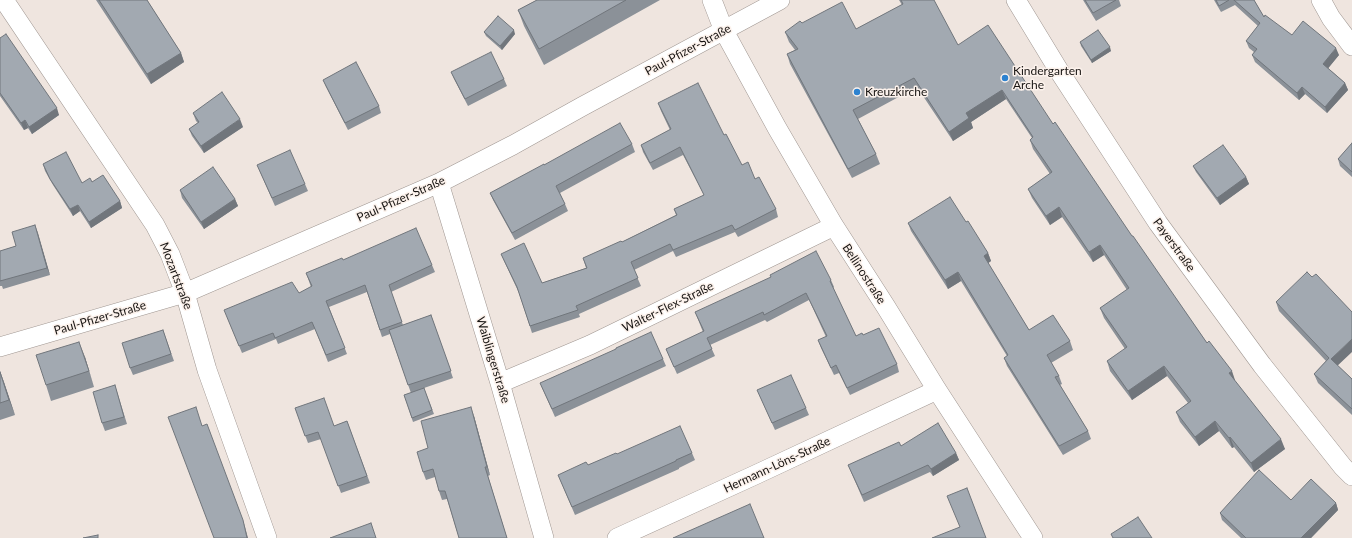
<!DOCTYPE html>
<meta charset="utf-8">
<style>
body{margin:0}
canvas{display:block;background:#efe5df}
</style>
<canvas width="1352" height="538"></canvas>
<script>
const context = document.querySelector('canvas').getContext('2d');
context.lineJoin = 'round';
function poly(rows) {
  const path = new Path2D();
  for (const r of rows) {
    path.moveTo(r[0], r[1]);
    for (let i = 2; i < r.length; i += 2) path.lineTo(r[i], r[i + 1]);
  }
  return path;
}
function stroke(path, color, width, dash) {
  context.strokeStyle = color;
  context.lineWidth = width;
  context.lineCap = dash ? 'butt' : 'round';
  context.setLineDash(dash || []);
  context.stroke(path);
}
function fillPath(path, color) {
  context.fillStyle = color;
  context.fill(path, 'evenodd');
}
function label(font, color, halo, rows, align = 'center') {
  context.font = font + ' Lato,sans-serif';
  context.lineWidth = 3;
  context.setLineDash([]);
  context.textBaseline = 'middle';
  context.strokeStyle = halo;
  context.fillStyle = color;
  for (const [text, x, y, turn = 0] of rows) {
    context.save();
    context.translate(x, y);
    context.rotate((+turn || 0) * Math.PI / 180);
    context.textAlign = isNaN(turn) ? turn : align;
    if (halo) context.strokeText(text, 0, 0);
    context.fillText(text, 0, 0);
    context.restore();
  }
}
const minor = poly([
 [4,0,155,225,170,254,185,293,207,370,267,538],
 [712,0,724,31,777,128,834,226,886,307,937,390,1033,538],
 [1016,0,1061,74,1158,223,1262,365,1343,467,1352,476],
 [1321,0,1331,18,1352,46],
 [439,183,500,383,544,538],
 [0,347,185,293,439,183,513,145,583,106,780,0],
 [500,383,590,345,834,226],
 [617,538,755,475,937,390]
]);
stroke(minor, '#a09792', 20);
stroke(minor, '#fff', 19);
fillPath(poly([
 [96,0,147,0,181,53,184,62,151,84],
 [537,0,660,0,544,65,524,26,518,10],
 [899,0,901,0,958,45,1053,124,1207,343,1235,380,1235,381,1285,449,1254,472,1234,447,1232,448,1219,431,1199,446,1180,422,1176,412,1188,403,1167,376,1132,400,1110,371,1107,361,1125,349,1104,318,1100,308,1127,290,1104,255,1093,262,1062,217,1050,225,1032,198,1028,189,1050,174,1033,149,1030,140,1032,138,1006,99,971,122,973,128,953,141,917,87,858,119,876,154,880,164,852,178,790,64,787,54,795,50,789,42,785,32,802,23,856,29,902,5],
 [1083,0,1119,0,1121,6,1096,21],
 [1214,0,1254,0,1264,17,1292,35,1339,55,1328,68,1345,83,1348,90,1327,113,1305,94,1299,100,1255,62,1252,55,1254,52,1249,48,1246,41,1258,26,1235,5,1221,12],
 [484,32,515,34,502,50,486,36],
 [0,38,59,115,32,134,28,128,24,130,0,96],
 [1080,42,1111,51,1092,63,1081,46],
 [451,72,504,79,507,86,468,106,454,79],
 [323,80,379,106,381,113,348,130,326,87],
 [658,103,724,135,742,165,755,179,776,209,778,217,738,237,735,232,676,257,673,251,634,270,641,286,579,314,580,317,532,333,519,293,504,261,501,254,542,283,586,268,583,258,622,242,676,215,674,209,704,195,683,155,653,170,643,152,641,145,670,130,661,111],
 [193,113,243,127,204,153,192,136,189,129,198,123,196,121],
 [1352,143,1352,177,1340,166,1338,159],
 [632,144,635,152,560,193,565,204,568,211,515,240,493,200,490,193,544,165],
 [43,164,82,183,92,182,120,201,122,208,91,228,80,211,73,216,53,185,45,171],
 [257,165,305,184,308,191,275,206],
 [1193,166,1246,177,1249,184,1220,205,1196,172],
 [180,190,235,199,238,206,204,229,182,198],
 [966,222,988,253,991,261,988,263,1029,330,1070,341,1073,350,1051,363,1059,376,1062,384,1060,385,1088,431,1091,439,1063,455,1007,366,1004,358,1007,356,961,281,948,289,911,231,908,223],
 [35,225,50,275,3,289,2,286,0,286,0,251,16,246],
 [343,260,432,265,435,272,391,292,403,325,431,315,453,378,424,388,434,414,413,422,404,395,411,393,390,334,382,337,367,292,329,307,347,354,328,362,315,329,278,344,276,339,242,353,227,317,299,293,311,287,306,273],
 [831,280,834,287,833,288,856,336,863,335,897,364,899,372,850,395,839,373,834,375,821,348,818,340,826,337,809,300,767,322,765,320,710,345,715,356,677,374,666,349,703,332,695,312],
 [1276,302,1338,366,1352,379,1352,415,1318,383,1314,374,1326,361,1279,311],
 [163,330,174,361,133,375,130,368],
 [85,357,94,387,51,401,46,385],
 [663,359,666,366,555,417,540,383],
 [0,371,15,415,0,420],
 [115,385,127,424,105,431,102,423],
 [757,390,806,408,809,415,775,430],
 [295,408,334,426,347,421,370,483,341,493,321,439,308,443],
 [474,416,490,475,488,476,507,538,459,538,447,499,442,500,439,491,435,477,426,480,423,472],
 [901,446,956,453,959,460,933,476,930,472,864,502,848,465],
 [692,453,695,460,679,468,679,469,575,515,558,475,588,465,617,454],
 [1291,500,1336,503,1338,510,1311,538,1241,538,1222,520,1220,513]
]), '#8b9198');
fillPath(poly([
 [514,30,515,34,502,50,500,46],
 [1110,47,1111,51,1092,63,1091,60],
 [1336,48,1339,55,1326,71,1323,64],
 [181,53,184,62,151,84,147,74],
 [1345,83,1348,90,1327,113,1325,107],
 [1302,87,1305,94,1299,100,1297,93],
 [1002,90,1006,99,971,122,973,128,953,141,949,132,966,113],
 [57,108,59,115,32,134,29,127],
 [240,119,243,127,204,153,201,146],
 [25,120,28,128,24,130,21,123],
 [1246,177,1249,184,1220,205,1217,198],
 [235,199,238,206,204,229,201,222],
 [120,201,122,208,91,228,89,222],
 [78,205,80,211,73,216,70,209],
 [1059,207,1062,217,1050,225,1046,216],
 [35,225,38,233,50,275,47,268],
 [1100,245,1104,255,1093,262,1089,252],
 [988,253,991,261,987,264,984,256],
 [958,272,961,281,948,289,945,280],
 [1352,339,1352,352,1334,369,1331,359],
 [79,342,85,357,94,387,89,371],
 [1164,366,1167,376,1132,400,1128,391],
 [0,371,4,382,15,415,9,400],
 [1232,371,1235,380,1232,383,1229,373],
 [471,407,474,416,490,475,487,467],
 [1215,421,1219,431,1199,446,1195,437],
 [1230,437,1234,447,1232,448,1229,438],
 [1281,439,1285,449,1254,472,1251,463],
 [956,453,959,460,933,476,931,469],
 [1336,503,1338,510,1311,538,1301,538],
 [243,520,245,527,248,538,247,538]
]), '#71767c');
const building = poly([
 [99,0,147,0,181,53,147,74,99,0],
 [537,0,626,0,539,49,518,10,537,0],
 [901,0,934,0,958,45,988,25,1053,124,1055,122,1132,236,1133,236,1207,343,1209,341,1232,371,1229,373,1281,439,1251,463,1230,437,1229,438,1215,421,1195,437,1176,412,1191,401,1164,366,1128,391,1107,361,1127,347,1100,308,1129,288,1100,245,1089,252,1059,207,1046,216,1028,189,1052,172,1030,140,1033,137,1002,90,966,113,969,118,949,132,914,78,853,110,876,154,848,169,787,54,798,49,785,32,800,21,802,23,842,2,856,29,903,4,901,0],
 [1085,0,1116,0,1093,13,1085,0],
 [1216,0,1229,0,1219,6,1216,0],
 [1234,0,1254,0,1264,17,1265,15,1292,35,1303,21,1336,48,1323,64,1345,83,1325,107,1302,87,1297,93,1252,55,1257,49,1246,41,1260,23,1234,0],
 [498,16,514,30,500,46,484,32,498,16],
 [1098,30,1110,47,1091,60,1080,42,1098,30],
 [6,34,57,108,29,127,25,120,21,123,0,93,0,38,6,34],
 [491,52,504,79,465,99,451,72,491,52],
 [356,62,379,106,345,123,323,80,356,62],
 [698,83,724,135,726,134,742,165,748,162,755,179,759,177,776,209,735,230,732,225,673,250,670,244,631,262,638,278,576,306,578,310,530,326,517,287,501,254,524,243,542,283,587,268,583,258,621,241,622,242,677,215,674,209,704,195,680,147,650,163,641,145,671,129,658,103,698,83],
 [222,92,240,119,201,146,189,129,199,122,193,113,222,92],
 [620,123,632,144,556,186,565,204,512,233,490,193,544,164,544,165,620,123],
 [1352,143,1352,172,1338,159,1352,143],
 [1223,145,1246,177,1217,198,1193,166,1223,145],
 [290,150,305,184,272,198,257,165,290,150],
 [66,152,82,183,90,178,92,182,103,175,120,201,89,222,78,205,70,209,50,179,43,164,66,152],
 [213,167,235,199,201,222,180,190,213,167],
 [950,197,966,222,968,221,988,253,984,256,1029,330,1053,315,1070,341,1047,355,1059,376,1055,377,1088,431,1059,446,1004,358,1008,355,958,272,945,280,908,223,950,197],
 [35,225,47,268,0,281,0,251,16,246,12,232,35,225],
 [416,228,432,265,389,285,402,322,380,330,365,285,326,301,345,348,326,355,312,322,275,338,273,333,239,346,224,310,292,282,299,293,312,286,306,273,342,258,343,260,416,228],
 [816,251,831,280,830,281,856,336,862,333,863,335,879,328,897,364,847,388,836,365,831,368,818,340,827,336,806,293,764,315,763,312,707,338,712,349,674,367,666,349,704,331,695,312,771,277,770,275,816,251],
 [1307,272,1312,277,1316,274,1352,312,1352,339,1331,359,1352,379,1352,409,1314,374,1329,358,1276,302,1307,272],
 [431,315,451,371,408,385,389,330,431,315],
 [163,330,171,354,130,368,122,343,163,330],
 [651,332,663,359,552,409,540,383,616,349,616,348,651,332],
 [79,342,89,371,46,385,36,355,79,342],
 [0,372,9,400,0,403,0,372],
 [791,375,806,408,772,423,757,390,791,375],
 [115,385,124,417,102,423,93,392,115,385],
 [424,388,432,410,412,418,404,395,424,388],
 [324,398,334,426,347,421,367,476,338,486,318,432,305,436,295,408,324,398],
 [196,407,202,426,207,424,243,520,247,538,214,538,168,417,196,407],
 [471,407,487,467,485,467,507,538,459,538,445,491,439,491,433,469,423,472,417,452,428,448,421,421,471,407],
 [938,423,956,453,931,469,928,465,862,495,848,465,899,442,901,446,938,423],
 [680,426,692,453,676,460,676,461,572,507,558,475,586,462,588,465,616,453,617,454,680,426],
 [1259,470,1291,500,1311,479,1336,503,1301,538,1246,538,1220,513,1259,470],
 [967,488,986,538,932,538,960,527,947,496,967,488],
 [750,504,764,538,673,538,750,504],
 [1138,517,1152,538,1113,538,1111,534,1138,517],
 [371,523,376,538,330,538,371,523],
 [98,535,98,538,83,538,98,535]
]);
fillPath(building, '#a2a9b1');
stroke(building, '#71767c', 1);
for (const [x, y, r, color] of [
 [1005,78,4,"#2c82d0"],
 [857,92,4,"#2c82d0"]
]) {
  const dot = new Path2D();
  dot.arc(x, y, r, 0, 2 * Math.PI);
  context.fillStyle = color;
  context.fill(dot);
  stroke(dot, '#fcf2ec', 1.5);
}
label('12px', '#181513', '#fcf2ec', [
 ["Paul-Pfizer-Straße",688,50,-28],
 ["Paul-Pfizer-Straße",401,199,-24],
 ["Payerstraße",1174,245,54],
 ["Bellinostraße",864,274,57],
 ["Mozartstraße",176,276,69],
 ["Walter-Flex-Straße",668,307,-26],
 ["Paul-Pfizer-Straße",100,318,-16],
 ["Waiblingerstraße",493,360,73],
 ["Hermann-Löns-Straße",777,465,-25]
]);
label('12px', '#181513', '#fcf2ec', [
 ["Kindergarten",1013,71],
 ["Arche",1013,85],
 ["Kreuzkirche",865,92]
], 'left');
</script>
